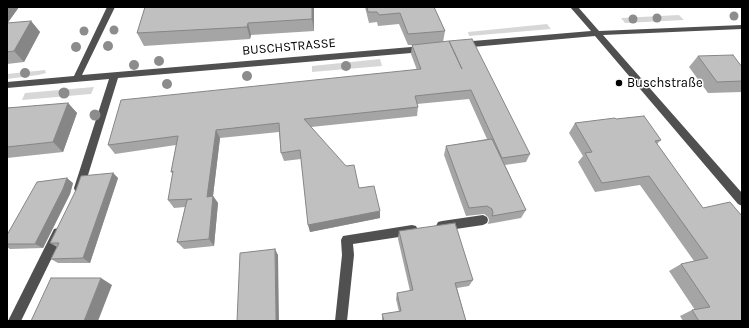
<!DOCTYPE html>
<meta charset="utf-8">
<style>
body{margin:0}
#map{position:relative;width:749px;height:328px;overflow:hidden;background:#fff;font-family:Karla,sans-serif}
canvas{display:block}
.frame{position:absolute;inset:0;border:8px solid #000;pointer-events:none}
</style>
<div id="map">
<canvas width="749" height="328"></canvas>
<div class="frame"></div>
</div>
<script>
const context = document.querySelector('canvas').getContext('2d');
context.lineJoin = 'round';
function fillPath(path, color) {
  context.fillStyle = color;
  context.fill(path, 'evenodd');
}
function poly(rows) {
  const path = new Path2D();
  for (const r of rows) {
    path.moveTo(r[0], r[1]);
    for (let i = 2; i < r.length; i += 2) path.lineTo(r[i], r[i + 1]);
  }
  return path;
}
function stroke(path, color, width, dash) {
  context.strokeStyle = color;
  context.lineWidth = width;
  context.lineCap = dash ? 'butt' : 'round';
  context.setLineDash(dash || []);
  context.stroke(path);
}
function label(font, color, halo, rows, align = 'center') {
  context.font = font + ' Karla,sans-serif';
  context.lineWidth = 3;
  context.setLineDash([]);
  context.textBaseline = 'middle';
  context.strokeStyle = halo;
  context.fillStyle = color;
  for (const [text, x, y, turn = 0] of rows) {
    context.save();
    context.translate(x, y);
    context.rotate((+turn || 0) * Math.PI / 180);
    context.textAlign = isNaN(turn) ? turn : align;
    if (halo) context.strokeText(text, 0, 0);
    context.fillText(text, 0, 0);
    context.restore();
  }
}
fillPath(poly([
 [679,15,684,20,625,23,621,18],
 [547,24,551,29,469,36,468,32],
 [380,59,382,66,312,72,312,66],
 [45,70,46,73,38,75,7,79,7,74],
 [94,87,91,94,22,100,25,93]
]), '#d7d7d7');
fillPath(poly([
 [107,7,115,7,82,75,423,46,427,49,423,52,118,78,84,188,83,191,79,192,75,191,74,188,109,79,7,88,7,82,74,76,107,7],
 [570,7,578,7,599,31,742,25,742,29,603,35,742,193,742,206,738,204,595,36,461,48,457,45,461,42,591,31,570,7],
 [483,215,487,217,488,220,487,223,483,225,442,231,438,230,436,226,438,222,442,221,483,215],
 [412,225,416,226,418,230,416,234,412,235,353,244,354,255,347,321,335,321,342,255,341,240,343,236,412,225],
 [58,228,62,229,64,233,21,321,8,321,54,229,58,228]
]), '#505050');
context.fillStyle = '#8c8c8c';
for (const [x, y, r] of [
 [734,16,4.5],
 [657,18,4.5],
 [633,19,4.5],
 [114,30,4.5],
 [84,31,4.5],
 [108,46,5],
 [76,47,5],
 [159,61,5],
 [134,65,5],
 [346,66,5],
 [25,73,5],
 [247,76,5],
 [167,84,5],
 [64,93,5.5],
 [95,115,5.5]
]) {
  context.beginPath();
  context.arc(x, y, r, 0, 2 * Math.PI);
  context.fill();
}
fillPath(poly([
 [7,7,19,7,7,23,31,21,40,32,24,62,7,64],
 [145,7,314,7,314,31,251,35,250,39,144,46,137,33],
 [365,7,434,7,445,31,443,42,530,154,526,162,505,165,526,210,521,218,488,224,489,220,488,217,484,214,466,216,444,155,446,146,487,139,469,99,417,104,418,107,417,116,311,127,359,188,380,218,310,232,301,159,284,161,281,153,279,132,220,138,213,196,218,203,214,246,184,249,177,242,185,207,174,208,168,200,173,174,171,172,176,145,115,154,108,145,417,70,411,54,412,45,408,45,399,24,378,26,377,22,369,23],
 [698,56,742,67,742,92,708,93,689,67],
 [68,103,77,113,63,152,7,158,7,108],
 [616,119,661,140,657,144,742,321,683,321,680,316,692,310,695,310,669,271,681,264,694,261,640,185,595,192,578,162,583,156,569,133,575,123],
 [113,173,118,178,90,263,58,263,51,259,57,247,50,243],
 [73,183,70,194,43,248,10,249,7,247,7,235],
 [399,231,473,280,469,286,457,288,466,321,382,321,382,314,399,312,396,299,397,293,410,291,398,239]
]), '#a5a5a5');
fillPath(poly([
 [7,7,19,7,7,24],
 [312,7,314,7,314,31,312,19],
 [31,21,40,32,24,62,14,51],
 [248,23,251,35,250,39,247,27],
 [68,103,77,113,63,152,53,142],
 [216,130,220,138,212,204,207,197],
 [113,173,118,178,90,263,83,258],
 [67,178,73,183,70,194,43,248,35,244],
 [213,196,218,203,214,246,209,239],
 [380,211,380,218,310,232,308,225],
 [275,249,278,255,279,321,276,321],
 [101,278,112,285,98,321,84,321]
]), '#868686');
const building = poly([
 [145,7,312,7,312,19,248,23,247,27,137,33,145,7],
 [367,7,434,7,445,31,408,34,400,13,379,15,377,12,368,12,367,7],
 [31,21,14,51,7,52,7,23,31,21],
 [472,39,530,154,502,158,471,90,415,96,418,107,304,119,346,166,354,165,359,188,374,186,380,211,308,225,300,150,281,153,279,123,216,130,207,197,213,196,209,239,177,242,187,200,192,199,168,200,173,171,171,172,178,136,108,145,121,100,421,69,412,45,449,41,462,69,449,41,472,39],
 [733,55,742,67,742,81,717,82,698,56,733,55],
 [68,103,53,142,7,147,7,108,68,103],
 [644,116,661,140,655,141,703,208,730,202,742,216,742,321,699,321,692,310,710,307,681,264,708,258,649,176,602,183,585,153,592,152,575,123,615,118,616,119,644,116],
 [492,139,526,210,492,216,493,213,492,209,487,206,469,208,446,146,492,139],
 [113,173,83,258,51,259,59,243,50,243,76,190,81,176,113,173],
 [67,178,63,189,35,244,7,244,7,235,37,182,67,178],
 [455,223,473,280,455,283,466,321,384,321,382,314,401,311,397,293,413,290,399,231,455,223],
 [275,249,276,321,237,321,240,253,275,249],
 [51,278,101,278,84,321,31,321,51,278]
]);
fillPath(building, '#c0c0c0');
stroke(building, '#868686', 1);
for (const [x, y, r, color] of [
 [619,83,4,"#000"]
]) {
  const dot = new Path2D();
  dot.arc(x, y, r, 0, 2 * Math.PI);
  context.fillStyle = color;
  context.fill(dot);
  stroke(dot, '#fff', 1.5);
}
label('13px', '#000', '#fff', [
 ["BUSCHSTRASSE",289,47,-5]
]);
label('13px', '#000', '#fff', [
 ["Buschstraße",627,83]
], 'left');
</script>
